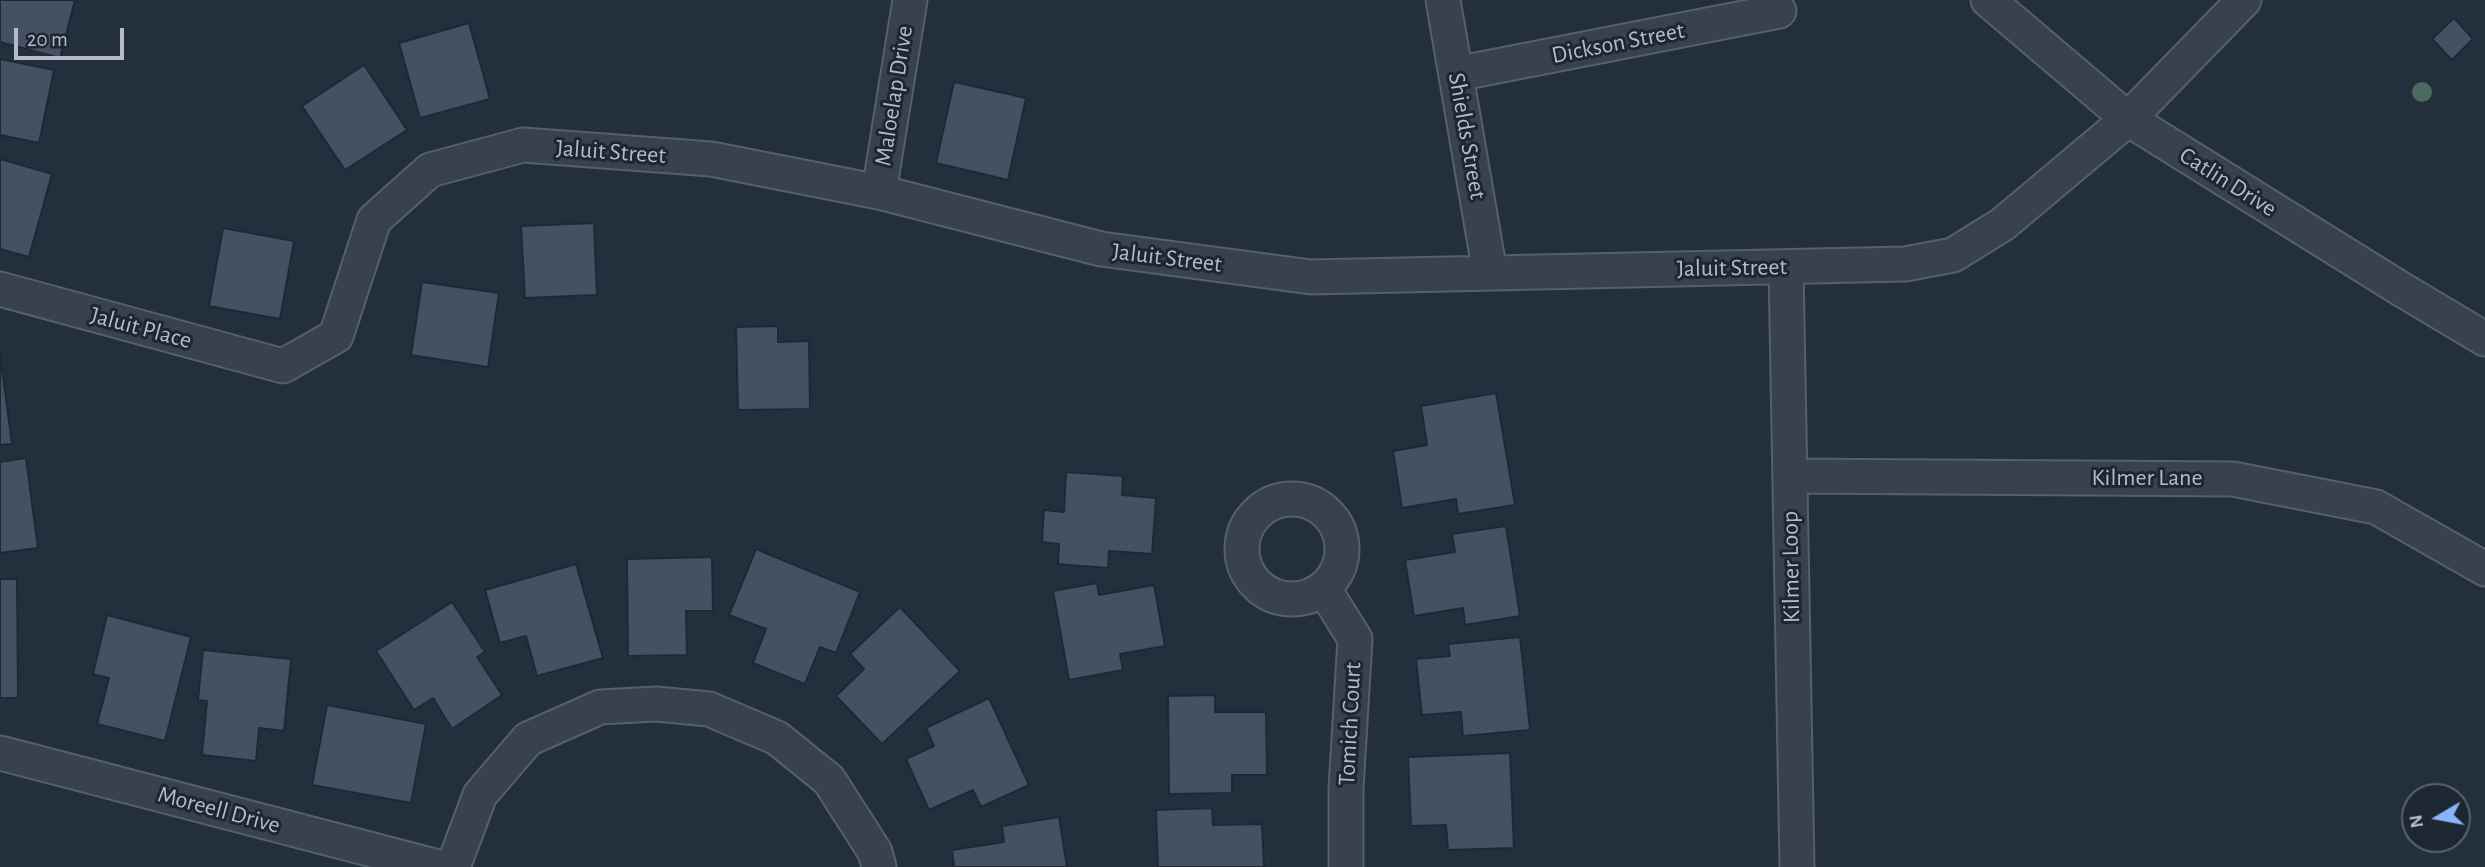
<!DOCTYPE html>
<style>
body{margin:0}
#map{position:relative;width:2485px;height:867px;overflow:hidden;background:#242f3e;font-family:"Alegreya Sans",sans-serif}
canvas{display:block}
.north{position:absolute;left:2401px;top:783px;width:70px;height:70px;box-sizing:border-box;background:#1d2633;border:2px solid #59626f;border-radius:50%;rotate:260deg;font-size:19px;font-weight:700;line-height:28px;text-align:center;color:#b4bcc9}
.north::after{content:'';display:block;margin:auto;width:24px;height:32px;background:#8ab4f8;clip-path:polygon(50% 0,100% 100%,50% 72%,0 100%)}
.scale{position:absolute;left:14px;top:28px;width:110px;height:32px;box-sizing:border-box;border:4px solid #b4bcc9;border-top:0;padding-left:9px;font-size:21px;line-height:24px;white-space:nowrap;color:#b4bcc9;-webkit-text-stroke:5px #1d2633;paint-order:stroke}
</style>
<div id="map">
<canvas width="2485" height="867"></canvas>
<div class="north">N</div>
<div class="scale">20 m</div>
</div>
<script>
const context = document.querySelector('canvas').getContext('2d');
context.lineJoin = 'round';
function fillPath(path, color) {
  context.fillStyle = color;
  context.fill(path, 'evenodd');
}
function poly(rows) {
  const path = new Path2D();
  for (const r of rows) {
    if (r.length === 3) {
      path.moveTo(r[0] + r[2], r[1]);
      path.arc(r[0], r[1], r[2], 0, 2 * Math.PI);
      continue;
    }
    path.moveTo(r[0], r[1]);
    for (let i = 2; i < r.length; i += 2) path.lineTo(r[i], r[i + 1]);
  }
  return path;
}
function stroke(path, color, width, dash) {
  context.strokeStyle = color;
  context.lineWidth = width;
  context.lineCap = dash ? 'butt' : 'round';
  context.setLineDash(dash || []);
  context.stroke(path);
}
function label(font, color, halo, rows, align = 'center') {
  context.font = font + ' "Alegreya Sans",sans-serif';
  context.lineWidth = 6;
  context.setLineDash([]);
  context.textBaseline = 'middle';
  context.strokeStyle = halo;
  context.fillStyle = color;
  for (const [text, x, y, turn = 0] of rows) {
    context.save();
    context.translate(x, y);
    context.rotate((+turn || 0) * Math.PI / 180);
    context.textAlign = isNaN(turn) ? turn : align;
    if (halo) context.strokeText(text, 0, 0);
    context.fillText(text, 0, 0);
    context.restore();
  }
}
const building = poly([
 [0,0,75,0,60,58,0,42,0,0],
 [2454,18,2473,39,2452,60,2432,39,2454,18],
 [469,23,490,99,420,118,399,43,469,23],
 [0,59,54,70,39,143,0,135,0,59],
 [364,65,407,130,345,170,302,106,364,65],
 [954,82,1026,98,1008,180,936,163,954,82],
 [0,159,52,174,29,257,0,249,0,159],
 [594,223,597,295,525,298,521,226,594,223],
 [223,228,294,241,280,319,209,306,223,228],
 [422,282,499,293,488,367,411,355,422,282],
 [778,326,778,342,809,341,810,409,738,410,736,327,778,326],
 [0,354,12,444,0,445,0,354],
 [1496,393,1515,505,1458,514,1456,499,1402,508,1393,451,1427,445,1421,406,1496,393],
 [26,458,38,548,0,553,0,462,26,458],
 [1066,472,1123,476,1122,495,1156,498,1152,554,1109,551,1108,568,1058,564,1059,544,1042,542,1044,510,1064,512,1066,472],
 [1506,526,1520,616,1465,625,1463,608,1414,616,1405,560,1455,552,1452,534,1506,526],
 [756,549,860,592,836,653,820,647,805,684,753,663,766,629,729,615,756,549],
 [712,557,713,611,686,611,687,655,628,656,627,559,712,557],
 [576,564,603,658,537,676,526,636,500,643,485,590,576,564],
 [0,579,17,579,18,698,0,698,0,579],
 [1097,583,1099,595,1154,585,1165,646,1120,654,1123,670,1069,680,1053,591,1097,583],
 [452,602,485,652,477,657,502,695,452,729,433,698,414,710,376,651,452,602],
 [900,607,960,671,882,744,836,696,864,669,850,654,900,607],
 [107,615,191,637,165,741,97,724,109,678,93,674,107,615],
 [1520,637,1530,730,1463,736,1461,712,1422,715,1416,659,1450,656,1448,644,1520,637],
 [203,650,291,659,284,731,259,728,256,761,202,755,207,701,198,700,203,650],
 [1215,695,1215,712,1266,712,1267,775,1232,775,1232,793,1169,794,1168,696,1215,695],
 [989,698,1029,785,981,807,973,790,929,810,906,759,934,746,926,728,989,698],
 [327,705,426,724,411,803,312,785,327,705],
 [1510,753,1514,848,1448,850,1446,825,1411,826,1408,757,1510,753],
 [1212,808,1213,825,1262,824,1264,867,1158,867,1156,810,1212,808],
 [1059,817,1067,867,954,867,952,850,1004,842,1002,826,1059,817]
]);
fillPath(building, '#455162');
stroke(building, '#1f2835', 2);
const minor = poly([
 [1443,0,1490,273],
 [1988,0,2128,119,2401,289,2485,339],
 [1456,74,1779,11],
 [879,192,910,0],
 [1786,267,1797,867],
 [0,289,283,366,336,336,374,220,430,170,523,145,711,159,879,192,1101,249,1311,277,1905,264,1953,255,2003,224,2128,119,2244,0],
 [1790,476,2233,479,2376,507,2485,569],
 [1292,549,50],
 [1324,589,1355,639,1346,788,1346,867],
 [0,753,438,867],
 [453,867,480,795,528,739,600,707,656,704,709,709,777,738,829,780,875,852,879,867]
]);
stroke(minor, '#565f6c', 37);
stroke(minor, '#38414e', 33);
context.fillStyle = '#4b6a5d';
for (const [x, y] of [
 [2422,92]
]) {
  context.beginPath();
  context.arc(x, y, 10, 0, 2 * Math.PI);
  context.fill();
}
label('24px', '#b4bcc9', '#1d2633', [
 ["Dickson Street",1618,43,-11],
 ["Maloelap Drive",894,96,-81],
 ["Shields Street",1467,136,80],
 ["Jaluit Street",611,152,4],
 ["Catlin Drive",2228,182,32],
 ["Jaluit Street",1167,258,7],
 ["Jaluit Street",1732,268,-1],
 ["Jaluit Place",141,328,15],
 ["Kilmer Lane",2147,478],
 ["Kilmer Loop",1791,567,-91],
 ["Tomich Court",1350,724,-87],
 ["Moreell Drive",219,810,15]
]);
</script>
